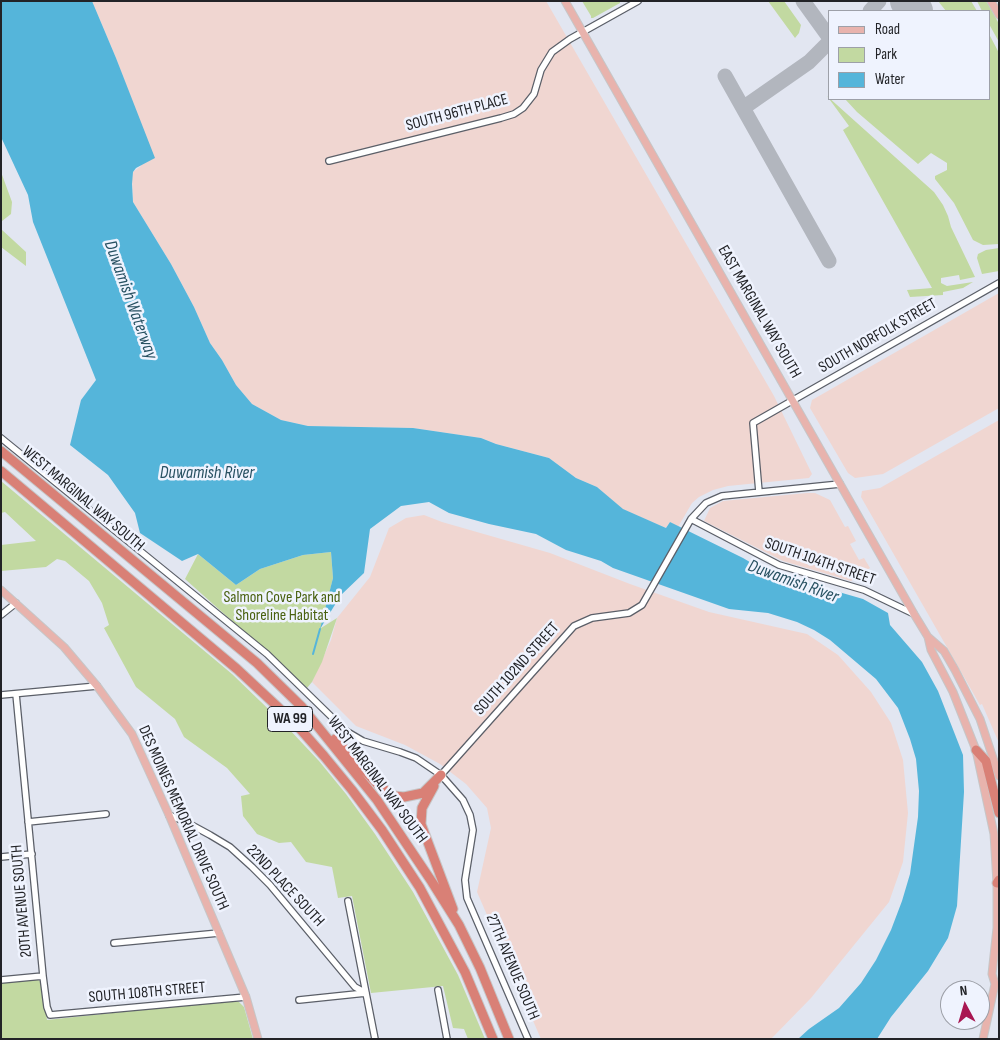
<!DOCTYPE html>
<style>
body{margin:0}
#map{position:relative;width:1000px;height:1040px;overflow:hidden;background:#e2e6f1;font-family:"Sofia Sans Condensed",sans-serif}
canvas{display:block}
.frame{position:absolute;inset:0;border:2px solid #222327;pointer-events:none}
.legend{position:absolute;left:828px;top:10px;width:162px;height:90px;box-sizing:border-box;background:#eff3fe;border:1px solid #9da0a8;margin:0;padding:6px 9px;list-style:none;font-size:15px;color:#222327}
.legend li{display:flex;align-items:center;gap:10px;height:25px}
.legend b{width:25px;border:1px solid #9da0a8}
.north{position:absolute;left:940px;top:980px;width:50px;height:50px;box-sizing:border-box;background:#eff3fe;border:1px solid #9da0a8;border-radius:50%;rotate:354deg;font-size:14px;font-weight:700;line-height:20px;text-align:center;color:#222327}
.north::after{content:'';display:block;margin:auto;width:18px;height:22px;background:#a81652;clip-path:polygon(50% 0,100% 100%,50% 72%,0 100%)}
</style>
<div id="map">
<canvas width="1000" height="1040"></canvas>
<div class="frame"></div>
<ul class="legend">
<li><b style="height:6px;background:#e8b3ad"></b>Road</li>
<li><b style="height:14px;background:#c2d9a1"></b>Park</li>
<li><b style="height:14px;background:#55b5da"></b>Water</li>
</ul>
<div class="north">N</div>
</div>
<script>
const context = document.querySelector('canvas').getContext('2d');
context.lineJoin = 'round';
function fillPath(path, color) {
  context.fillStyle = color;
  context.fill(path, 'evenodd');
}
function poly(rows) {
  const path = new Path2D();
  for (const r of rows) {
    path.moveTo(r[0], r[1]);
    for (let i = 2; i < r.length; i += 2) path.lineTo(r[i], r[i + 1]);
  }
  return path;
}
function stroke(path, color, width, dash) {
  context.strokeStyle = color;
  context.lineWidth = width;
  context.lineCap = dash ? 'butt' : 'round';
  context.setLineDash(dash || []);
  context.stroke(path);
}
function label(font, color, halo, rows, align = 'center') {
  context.font = font + ' "Sofia Sans Condensed",sans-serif';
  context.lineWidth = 5;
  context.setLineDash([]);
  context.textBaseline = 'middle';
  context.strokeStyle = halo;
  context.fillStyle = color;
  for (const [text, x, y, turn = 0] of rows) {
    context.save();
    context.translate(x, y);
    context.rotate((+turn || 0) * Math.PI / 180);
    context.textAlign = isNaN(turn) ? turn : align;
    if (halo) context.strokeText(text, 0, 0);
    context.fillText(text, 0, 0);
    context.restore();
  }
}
fillPath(poly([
 [92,1,546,1,774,396,812,474,809,478,728,486,713,490,699,497,692,503,678,527,670,522,666,528,622,509,597,487,576,478,549,458,496,444,481,438,413,428,308,426,281,420,252,404,236,385,222,360,210,343,194,307,171,264,133,202,132,178,133,172,141,166,130,96,116,58],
 [999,293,999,408,883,474,855,478,848,473,810,408,812,400],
 [999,420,999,743,982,704,980,705,861,497,862,491,880,488],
 [807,493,815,493,830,500,845,527,848,526,856,541,850,544,859,560,864,558,870,568,851,581,783,561,704,521,710,508,723,501],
 [424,515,442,522,550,553,630,584,709,612,807,634,838,655,871,692,891,723,903,760,908,813,903,862,889,902,811,998,771,1039,541,1039,477,892,491,828,487,808,466,784,440,764,405,745,356,726,312,682,331,640,337,618,370,577,389,528,406,518]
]), '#f0d6d1');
fillPath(poly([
 [582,1,620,1,620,3,593,18,591,18,591,16],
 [768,1,784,1,801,25,799,33,795,38],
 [938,1,971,1,977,11,946,11],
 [977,1,986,1,991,9,999,24,999,42,989,24,989,11,982,11],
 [989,34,999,53,999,244,983,245,973,240,954,203,935,179,935,176,947,170,947,163,931,153,918,164,857,112,845,99,989,99],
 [827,96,934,192,943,205,948,216,951,227,975,277,960,280,959,275,941,278,941,283,947,286,973,282,963,288,943,292,943,295,910,297,907,290,932,288,843,130,849,126],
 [1,172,12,202,11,214,2,221,1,224],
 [1,229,26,252,26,266,1,247],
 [999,248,999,271,982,274,977,258,978,254,986,250],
 [1,481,232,674,288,728,319,761,346,794,375,834,413,892,458,975,485,1039,468,1039,464,1029,453,1028,443,986,371,993,352,896,338,898,332,867,306,862,291,842,279,843,257,834,243,816,241,796,250,794,227,768,184,737,175,719,136,687,104,628,109,625,102,603,89,581,65,561,57,559,46,567,1,571,1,545,36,541,5,512,1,513],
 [331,552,333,578,321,628,337,618,322,662,312,682,307,688,185,579,198,554,236,585,260,569,303,555],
 [37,979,42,983,47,1020,230,1000,239,1002,244,1007,253,1039,1,1039,1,983]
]), '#c2d9a1');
fillPath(poly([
 [1,1,92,1,116,58,155,158,136,168,133,172,132,184,133,202,171,264,194,307,210,343,222,360,236,385,252,404,281,420,308,426,413,428,481,438,496,444,549,458,576,478,597,487,623,509,666,528,670,522,743,558,770,574,787,577,863,599,888,613,890,625,922,662,938,691,963,755,964,792,957,906,948,938,928,971,891,1017,877,1039,798,1039,809,1029,839,1008,861,983,876,960,891,930,902,901,910,874,918,817,919,791,916,759,910,739,898,708,876,679,830,640,814,630,797,622,768,613,729,609,613,568,601,561,566,550,536,534,489,524,449,513,429,502,401,506,370,529,364,573,341,595,320,629,333,578,331,552,303,555,260,569,236,585,198,554,182,561,140,533,135,513,108,475,70,445,81,400,96,380,33,222,28,195,1,137]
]), '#55b5da');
stroke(poly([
 [313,654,320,629]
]), '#55b5da', 2);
stroke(poly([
 [803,1,829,37],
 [870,11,879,1],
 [725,76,829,261],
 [743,108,809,62,829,42]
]), '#b2b6be', 15);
stroke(poly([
 [908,1,915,11]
]), '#b2b6be', 36);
const minor = poly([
 [329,161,501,118,514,114,523,108,534,94,541,70,552,52,570,39,638,1],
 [1,438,267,654,346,731,363,741,400,752,416,758,441,775,463,800,470,815,473,830,465,880,467,898,528,1039],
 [759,492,753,423,999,283],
 [691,519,779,565,864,590,914,614],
 [1,615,16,603],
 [16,694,43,976,47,1007,50,1015,246,997],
 [1,695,97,686],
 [441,775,574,626,592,618,629,613,642,605,691,519,706,503,722,496,840,484],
 [169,815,186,822,210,835,230,847,252,867,270,885,355,987,366,993],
 [28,822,106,814],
 [1,857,32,854],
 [348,901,375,1039],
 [114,943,219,933],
 [1,980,43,976],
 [438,990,447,1039],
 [299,1000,366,993]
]);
const major = poly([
 [565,1,914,614,928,637,944,651,955,670,980,719,999,776],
 [991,1,999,15],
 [1,590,64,647,97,686,132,734,169,815,246,997,258,1039],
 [928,637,931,650,953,692,976,750,994,834,997,883,997,928,992,974,995,984,983,1039]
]);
const highway = poly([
 [1,451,257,663,302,707,377,800,432,882,459,925,480,968,509,1039],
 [1,471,237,669,294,722,324,756,352,790,382,830,420,888,465,972,493,1039],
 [335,739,380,787,395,796,404,797,423,793,441,775],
 [976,750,986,761,999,813],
 [434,786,422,808,421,824,453,909],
 [997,883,999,880]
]);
stroke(minor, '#5b5f68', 8);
stroke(major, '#c6c6c7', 9);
stroke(highway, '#c6c6c7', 11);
stroke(minor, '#fff', 5.5);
stroke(major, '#e8b3ad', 7);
stroke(highway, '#d98076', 9);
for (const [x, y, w] of [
 [290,719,45]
]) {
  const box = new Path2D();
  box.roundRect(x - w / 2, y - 12.5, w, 25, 4);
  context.fillStyle = '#eff3fe';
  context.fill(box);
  stroke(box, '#222327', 1);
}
label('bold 15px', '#222327', null, [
 ["WA 99",290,719]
]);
label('16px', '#222327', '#eff3fe', [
 ["SOUTH 96TH PLACE",457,113,-15],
 ["EAST MARGINAL WAY SOUTH",759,312,60],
 ["SOUTH NORFOLK STREET",878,336,-30],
 ["WEST MARGINAL WAY SOUTH",83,499,40],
 ["SOUTH 104TH STREET",820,562,19],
 ["SOUTH 102ND STREET",517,669,-48],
 ["WEST MARGINAL WAY SOUTH",377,780,53],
 ["DES MOINES MEMORIAL DRIVE SOUTH",183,818,66],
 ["22ND PLACE SOUTH",285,886,47],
 ["20TH AVENUE SOUTH",22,901,-95],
 ["27TH AVENUE SOUTH",512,967,67],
 ["SOUTH 108TH STREET",147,993,-5]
]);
label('16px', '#496110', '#eff3fe', [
 ["Salmon Cove Park and",282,598],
 ["Shoreline Habitat",282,616]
]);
label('italic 18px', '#285162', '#eff3fe', [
 ["Duwamish Waterway",130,300,70],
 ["Duwamish River",207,473],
 ["Duwamish River",793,582,20]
]);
</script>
